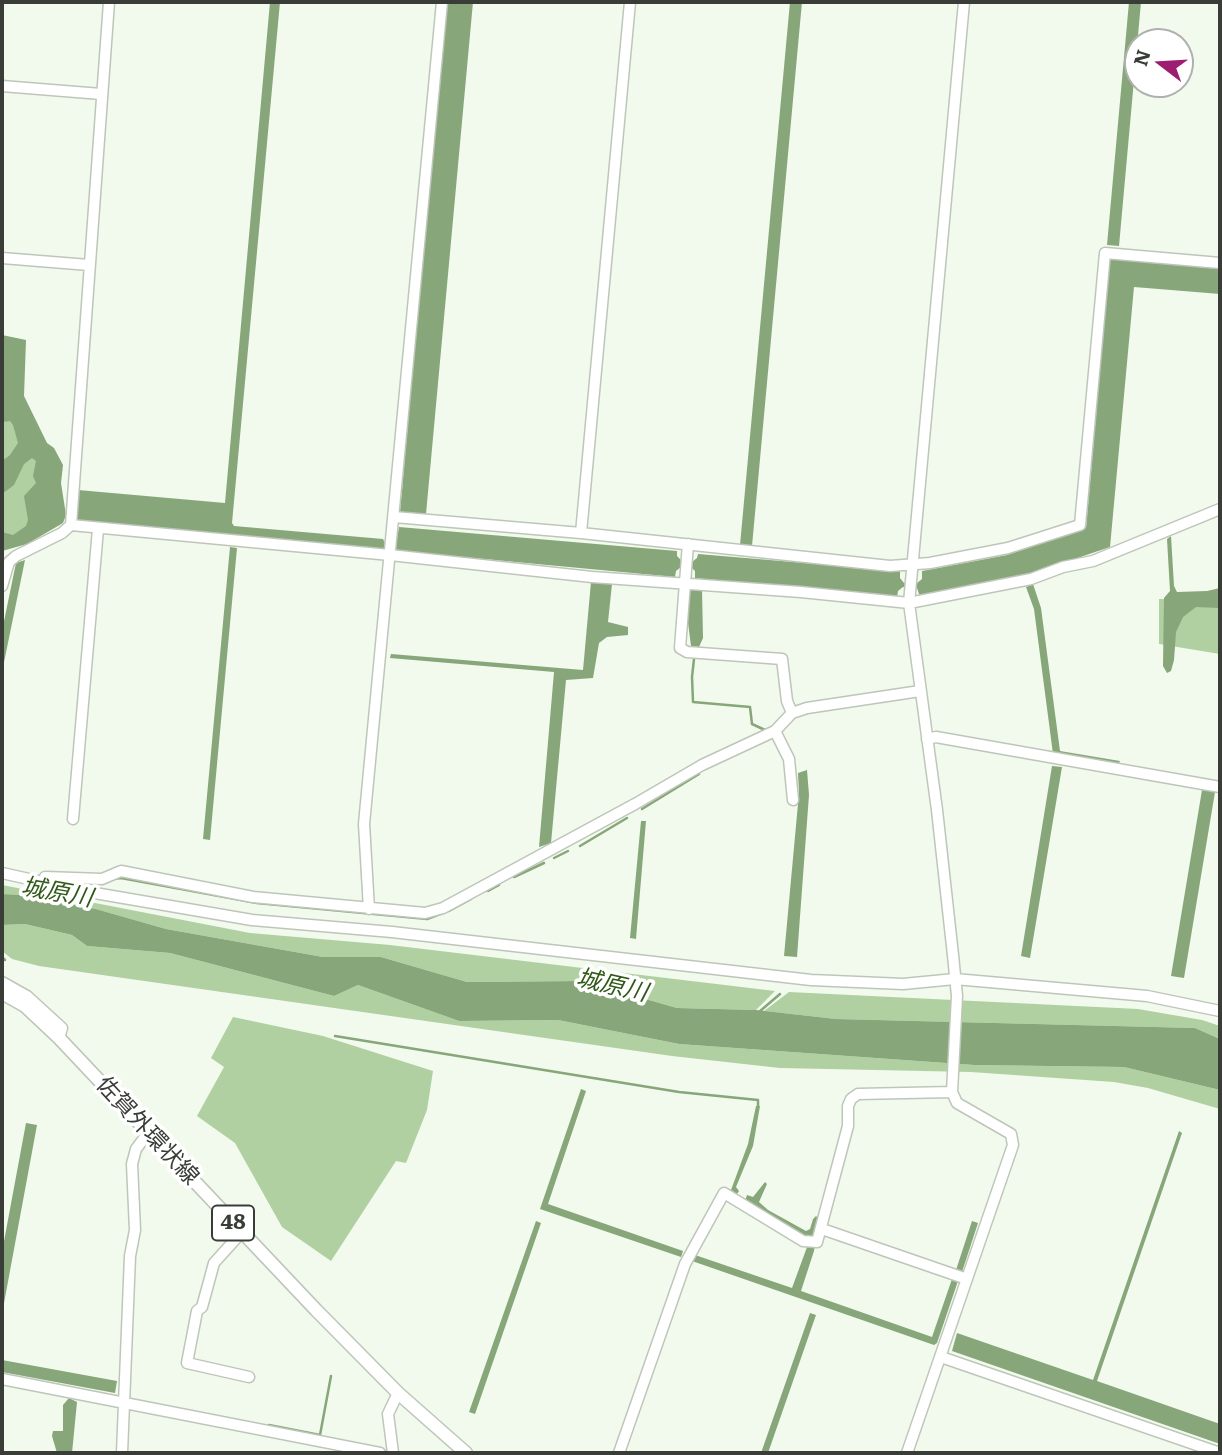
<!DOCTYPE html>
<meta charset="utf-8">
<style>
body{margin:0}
#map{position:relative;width:1222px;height:1455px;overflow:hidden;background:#f1faed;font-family:Literata,serif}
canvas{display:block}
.frame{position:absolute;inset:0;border:4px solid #393c37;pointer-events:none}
.north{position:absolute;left:1124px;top:28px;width:70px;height:70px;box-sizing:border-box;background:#fff;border:2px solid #b0b1af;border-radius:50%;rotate:287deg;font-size:19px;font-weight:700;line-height:28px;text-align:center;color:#393c37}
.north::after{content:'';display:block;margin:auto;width:24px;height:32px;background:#9d1d71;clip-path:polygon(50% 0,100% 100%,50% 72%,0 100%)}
</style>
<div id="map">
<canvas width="1222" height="1455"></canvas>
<div class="frame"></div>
<div class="north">N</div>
</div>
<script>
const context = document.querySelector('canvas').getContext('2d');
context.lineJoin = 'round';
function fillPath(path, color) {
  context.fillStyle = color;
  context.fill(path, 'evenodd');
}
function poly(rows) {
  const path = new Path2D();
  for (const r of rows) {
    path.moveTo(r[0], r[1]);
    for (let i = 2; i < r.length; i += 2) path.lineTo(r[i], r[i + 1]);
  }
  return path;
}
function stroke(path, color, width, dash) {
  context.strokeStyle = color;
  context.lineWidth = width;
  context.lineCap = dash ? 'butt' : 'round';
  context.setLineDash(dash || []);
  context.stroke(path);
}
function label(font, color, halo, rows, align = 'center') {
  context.font = font + ' Literata,"Noto Sans JP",serif';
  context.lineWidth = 7;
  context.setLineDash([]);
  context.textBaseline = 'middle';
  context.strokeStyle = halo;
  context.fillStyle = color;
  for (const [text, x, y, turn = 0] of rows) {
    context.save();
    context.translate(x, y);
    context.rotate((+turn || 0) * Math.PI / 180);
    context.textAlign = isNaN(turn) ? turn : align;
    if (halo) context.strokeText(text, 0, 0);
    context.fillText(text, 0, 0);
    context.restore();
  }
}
fillPath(poly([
 [2,345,6,394,50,466,50,516,2,541],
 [1159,599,1220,601,1220,654,1159,644],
 [2,885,250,933,390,945,775,991,756,1010,677,1008,582,981,467,982,381,957,323,957,166,929,96,909,23,895,2,894],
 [25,924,72,935,87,946,170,953,334,996,358,985,459,1021,558,1020,679,1044,974,1065,1124,1067,1220,1090,1220,1109,1148,1088,1114,1082,971,1072,780,1068,672,1056,39,966,12,959,2,951,2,925],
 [789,992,1138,1009,1202,1020,1220,1026,1220,1039,1195,1028,836,1019,764,1011],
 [233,1017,323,1036,433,1071,427,1110,406,1163,396,1161,331,1261,282,1227,235,1143,197,1116,224,1067,211,1058]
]), '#b0d0a1');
fillPath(poly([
 [270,2,280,2,232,523,234,526,383,539,385,543,396,544,399,527,677,551,677,556,682,561,692,562,697,558,698,554,900,571,900,578,904,583,917,583,922,579,922,571,1007,555,1086,528,1110,259,1220,269,1220,294,1134,287,1110,547,1027,575,920,597,917,588,903,587,898,591,897,598,695,578,695,571,692,568,681,567,676,571,675,577,399,551,395,548,384,548,382,550,76,520,78,490,225,503],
 [446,2,473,2,426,514,400,512],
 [790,2,802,2,752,546,740,545],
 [1129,2,1141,2,1119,246,1107,245],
 [2,335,26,340,24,396,47,443,54,448,63,465,61,483,66,515,63,523,27,544,2,551,2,532,13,535,26,526,28,520,24,496,36,483,33,476,36,461,32,458,24,464,14,485,2,494,2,461,10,455,18,443,13,425,10,421,2,422],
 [1171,536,1174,586,1177,592,1207,591,1220,588,1220,608,1196,607,1183,617,1176,632,1174,660,1171,671,1167,673,1163,666,1164,598,1170,591,1167,539],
 [230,547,237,548,210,840,203,839],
 [25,560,2,672,2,631,16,563],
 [591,582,612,584,608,622,628,627,628,635,607,637,599,643,593,678,566,680,551,843,539,847,554,672,390,658,391,654,583,670],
 [1033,584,1041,608,1060,751,1120,761,1118,765,1053,754,1034,609,1026,587],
 [689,589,702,589,703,638,699,647,691,646,687,615],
 [1052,766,1062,767,1030,958,1021,956],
 [807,770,809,795,797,957,784,956,799,793,798,773],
 [1202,790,1215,792,1184,978,1171,976],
 [641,821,646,821,636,939,630,938],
 [2,894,23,895,96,909,166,929,323,957,381,957,467,982,582,981,677,1008,756,1010,836,1019,1195,1028,1220,1039,1220,1090,1124,1067,974,1065,679,1044,558,1020,459,1021,358,985,334,996,170,953,87,946,72,935,25,924,2,925],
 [581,1089,586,1091,548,1204,683,1251,681,1257,540,1209],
 [756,1106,760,1106,753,1146,736,1187,739,1191,737,1194,731,1190,748,1144],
 [26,1123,37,1125,2,1314,2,1252],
 [1179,1131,1182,1133,1097,1381,1220,1424,1220,1444,952,1351,957,1333,1093,1380],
 [765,1182,767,1184,759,1202,768,1210,806,1231,810,1229,813,1219,816,1216,819,1219,814,1251,801,1291,932,1337,952,1279,958,1281,937,1343,934,1345,692,1261,695,1255,792,1288,810,1239,745,1201,747,1195,753,1197],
 [536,1221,541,1223,475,1414,469,1412],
 [972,1221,978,1223,962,1272,956,1270],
 [810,1313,816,1315,768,1453,761,1453],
 [2,1360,117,1381,115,1393,2,1372],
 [69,1398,77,1402,72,1453,57,1453,52,1436,53,1431,63,1431,63,1405]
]), '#87a679');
stroke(poly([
 [694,659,692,677,693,702,750,707,752,724,765,730],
 [642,809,699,774],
 [580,846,627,818],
 [554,858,568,851],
 [514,877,544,863],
 [114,879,121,878,257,903,427,919,443,913],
 [488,891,499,885],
 [449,911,471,899],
 [2,957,5,960],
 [759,1012,780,994],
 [335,1036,679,1092,758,1100,758,1106],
 [269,1425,320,1435,331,1376]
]), '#87a679', 2.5);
const minor = poly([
 [2,86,101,94],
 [2,258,89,265],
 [394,517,581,533,890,566,930,563,1008,548,1080,525,1105,253,1220,263],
 [71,525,390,555,592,577,801,592,909,603,1031,579,1063,567,1093,561,1220,509],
 [581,533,630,2],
 [688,544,680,648,687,652,782,659,787,701,792,713],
 [2,586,9,562,16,556,62,533,71,525,109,2],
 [775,731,789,759,793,800],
 [927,739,936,737,1220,787],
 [73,819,98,529],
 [2,873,83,891,252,920,392,932,811,980,903,984,955,979,1147,996,1220,1011],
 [45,877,102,879,121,871,253,897,425,913,443,908,635,804,702,765,775,731,792,713,807,708,920,691],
 [369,909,364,824,442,2],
 [2,982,27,996,62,1028,59,1038],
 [822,1229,967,1279],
 [242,1232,214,1263,202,1307,197,1311,187,1363,249,1377],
 [941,1357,1220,1453],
 [2,1379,380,1453],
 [122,1453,130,1256,135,1230,132,1164,136,1149,148,1133],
 [393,1453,388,1414,398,1393],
 [619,1453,685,1264,724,1193,803,1241,817,1242,848,1126,848,1106,851,1099,858,1094,952,1092],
 [907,1453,1013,1145,1011,1134,957,1103,952,1092,957,996,953,955,937,810,909,603,964,2]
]);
const major = poly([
 [2,993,25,1006,59,1038,316,1310,398,1393,466,1453]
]);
stroke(minor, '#bec6ba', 13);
stroke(major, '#bec6ba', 15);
stroke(minor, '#fff', 10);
stroke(major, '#fff', 12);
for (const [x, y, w] of [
 [233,1223,42]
]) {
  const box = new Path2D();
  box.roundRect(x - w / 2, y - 17.5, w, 35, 5);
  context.fillStyle = '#fff';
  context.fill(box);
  stroke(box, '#393c37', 2);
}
label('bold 21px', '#393c37', null, [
 ["48",233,1223]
]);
label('23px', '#393c37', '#fff', [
 ["佐賀外環状線",147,1131,47]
]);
label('italic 24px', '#315a1a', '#fff', [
 ["城原川",57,893,10],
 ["城原川",612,986,13]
]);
</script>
